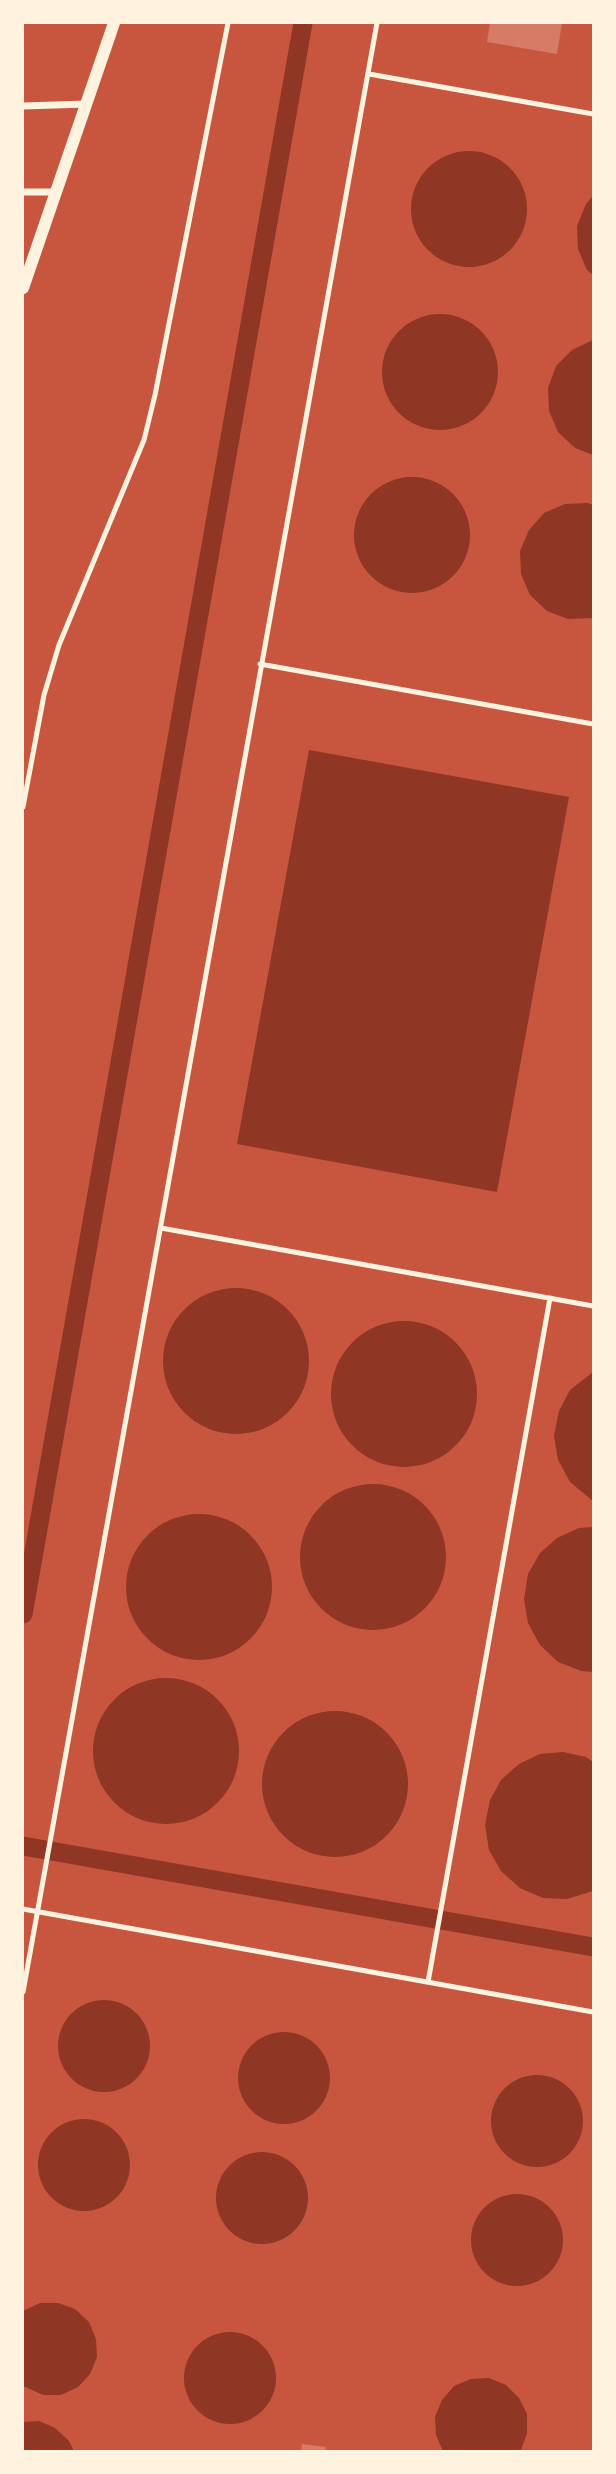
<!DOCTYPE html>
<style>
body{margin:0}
#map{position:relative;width:616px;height:2474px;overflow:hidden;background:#c8553d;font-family:"DM Sans",sans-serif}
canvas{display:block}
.frame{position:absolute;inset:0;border:24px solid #fff3e0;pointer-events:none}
</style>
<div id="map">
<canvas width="616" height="2474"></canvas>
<div class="frame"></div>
</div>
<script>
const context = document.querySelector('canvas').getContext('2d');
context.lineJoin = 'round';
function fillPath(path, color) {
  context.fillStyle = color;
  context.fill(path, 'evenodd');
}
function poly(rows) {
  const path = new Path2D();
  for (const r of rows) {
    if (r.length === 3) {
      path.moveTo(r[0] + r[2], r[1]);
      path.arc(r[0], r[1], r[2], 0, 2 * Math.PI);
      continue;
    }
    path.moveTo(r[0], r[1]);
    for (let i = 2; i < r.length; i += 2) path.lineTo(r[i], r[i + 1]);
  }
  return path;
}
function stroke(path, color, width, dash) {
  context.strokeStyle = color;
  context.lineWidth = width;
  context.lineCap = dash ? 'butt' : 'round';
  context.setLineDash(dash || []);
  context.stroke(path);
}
fillPath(poly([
 [469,209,58],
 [593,196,593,275,587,270,578,249,577,226,586,204],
 [440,372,58],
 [593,340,593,455,575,448,558,432,549,411,548,388,556,366,572,350],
 [412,535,58],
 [588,503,593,505,593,618,568,619,547,611,530,595,521,574,520,551,529,530,544,513,565,504],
 [309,750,569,797,497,1192,237,1144],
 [236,1361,73],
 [404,1394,73],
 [593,1372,593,1501,570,1482,558,1460,554,1436,559,1411,570,1390],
 [373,1557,73],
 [199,1587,73],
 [593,1527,593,1672,581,1671,558,1662,540,1645,528,1623,524,1599,528,1574,540,1553,557,1538,579,1528],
 [166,1751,73],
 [335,1784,73],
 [563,1752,586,1757,593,1762,593,1891,567,1899,543,1898,520,1888,501,1871,489,1850,485,1825,490,1800,501,1780,519,1764,540,1754],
 [104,2046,46],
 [284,2078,46],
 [537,2121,46],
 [84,2165,46],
 [262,2198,46],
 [517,2240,46],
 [40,2303,58,2303,75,2309,89,2322,96,2339,97,2357,90,2374,78,2387,61,2395,43,2395,23,2386,23,2311],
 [230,2378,46],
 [489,2378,506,2385,519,2398,527,2414,527,2433,521,2450,443,2451,436,2435,435,2417,442,2400,454,2386,471,2379],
 [39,2421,55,2428,69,2441,74,2451,23,2451,23,2422]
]), '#8f3625');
stroke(poly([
 [23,1614,303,23],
 [23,1846,593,1947]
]), '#8f3625', 19);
fillPath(poly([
 [490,23,562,23,557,54,487,42],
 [302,2444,326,2447,325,2451,301,2451]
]), '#d67c66');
stroke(poly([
 [369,74,593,114],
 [260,664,593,724],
 [23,807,44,695,59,645,144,440,155,395,228,23],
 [161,1228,593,1306],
 [23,1909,593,2012],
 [428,1982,550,1298],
 [23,1992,377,23]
]), '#fff3e0', 5);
stroke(poly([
 [23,106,87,104],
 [23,192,57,192]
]), '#fff3e0', 7);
stroke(poly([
 [23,288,114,23]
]), '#fff3e0', 12);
</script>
